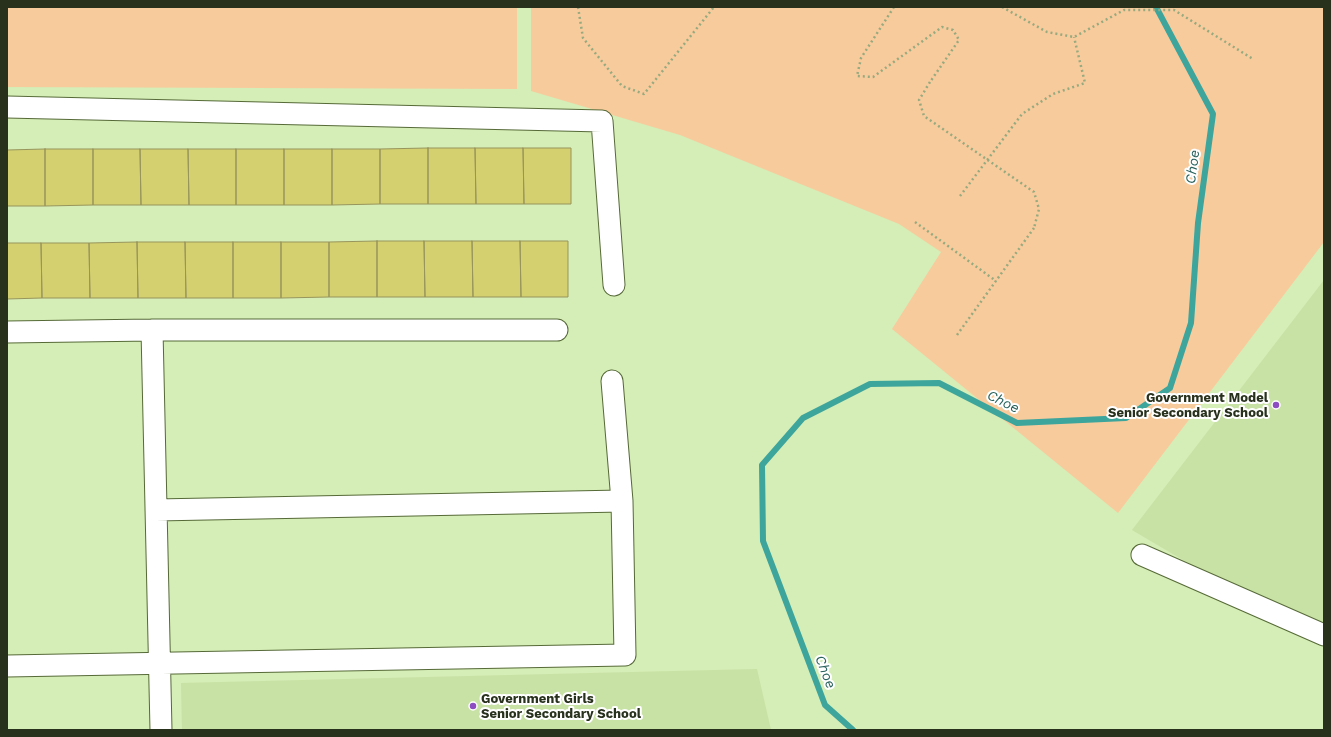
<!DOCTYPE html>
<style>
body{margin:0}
#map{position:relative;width:1331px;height:737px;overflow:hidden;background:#d5edb6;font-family:"Work Sans",sans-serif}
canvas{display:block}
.frame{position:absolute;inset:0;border:8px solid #28311c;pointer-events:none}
</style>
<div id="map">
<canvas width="1331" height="737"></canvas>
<div class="frame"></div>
</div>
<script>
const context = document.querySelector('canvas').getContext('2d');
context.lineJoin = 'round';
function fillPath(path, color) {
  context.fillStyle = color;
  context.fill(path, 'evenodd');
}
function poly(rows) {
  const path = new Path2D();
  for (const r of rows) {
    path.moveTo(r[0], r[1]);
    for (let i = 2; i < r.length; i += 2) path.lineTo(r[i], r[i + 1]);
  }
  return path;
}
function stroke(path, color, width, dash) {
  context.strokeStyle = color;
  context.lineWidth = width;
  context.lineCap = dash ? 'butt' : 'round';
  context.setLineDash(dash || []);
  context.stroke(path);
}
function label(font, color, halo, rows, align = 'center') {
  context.font = font + ' "Work Sans",sans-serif';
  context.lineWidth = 4;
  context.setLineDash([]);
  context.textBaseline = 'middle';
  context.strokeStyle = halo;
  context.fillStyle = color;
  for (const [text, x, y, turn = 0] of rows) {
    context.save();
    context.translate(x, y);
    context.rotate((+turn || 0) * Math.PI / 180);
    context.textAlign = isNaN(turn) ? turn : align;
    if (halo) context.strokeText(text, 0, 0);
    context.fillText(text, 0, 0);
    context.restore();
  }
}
fillPath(poly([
 [1324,280,1324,643,1132,530],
 [757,669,771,730,182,730,181,683]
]), '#c8e1a4');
fillPath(poly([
 [7,7,517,7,517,89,7,87],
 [531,7,1324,7,1324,242,1118,513,892,329,941,252,899,224,680,135,531,91]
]), '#f8cb9d');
stroke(poly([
 [853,730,825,705,763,541,762,465,803,418,870,384,939,383,1017,423,1126,418,1170,388,1191,323,1198,223,1213,114,1156,7]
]), '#3da59c', 6);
const building = poly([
 [428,148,475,148,476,204,428,204,428,148],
 [428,148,428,204,380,204,380,149,428,148],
 [475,148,523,148,524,204,476,204,475,148],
 [523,148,571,148,571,204,524,204,523,148],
 [45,149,45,206,7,206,7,150,45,149],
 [45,149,93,149,93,205,45,206,45,149],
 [93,149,140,149,141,205,93,205,93,149],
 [140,149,188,149,189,205,141,205,140,149],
 [188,149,236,149,236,205,189,205,188,149],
 [236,149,284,149,284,205,236,205,236,149],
 [284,149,332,149,332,205,284,205,284,149],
 [332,149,380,149,380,204,332,205,332,149],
 [377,241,377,297,329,297,329,242,377,241],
 [377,241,424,241,425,297,377,297,377,241],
 [424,241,472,241,473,297,425,297,424,241],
 [472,241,520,241,521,297,473,297,472,241],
 [520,241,568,241,568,297,521,297,520,241],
 [137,242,138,298,90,298,89,243,137,242],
 [137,242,185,242,186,298,138,298,137,242],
 [185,242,233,242,233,298,186,298,185,242],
 [233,242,281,242,281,298,233,298,233,242],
 [281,242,329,242,329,297,281,298,281,242],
 [7,243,41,243,42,298,7,299,7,243],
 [41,243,89,243,90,298,42,298,41,243]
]);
fillPath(building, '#d4d070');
stroke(building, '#97955c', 1);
const minor = poly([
 [7,107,602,121,614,285],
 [152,330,161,730],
 [7,332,152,330,557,330],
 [156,510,622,501],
 [1142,555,1324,635],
 [7,666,625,655,622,501,612,381]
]);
stroke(minor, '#566a38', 23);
stroke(poly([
 [578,7,583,38,622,86,644,94,714,7],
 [894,7,861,58,857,76,873,77,942,27,953,30,959,40,930,82],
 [1002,7,1047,32,1074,37,1124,10,1174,10,1253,59],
 [960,196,1022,114,1053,94,1085,83,1074,37],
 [915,222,996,281],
 [957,335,1034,228]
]), '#97aa7f', 2.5, [2, 3]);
stroke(minor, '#fff', 21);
stroke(poly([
 [930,82,919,100,924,116,1034,192,1039,209,1034,228]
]), '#97aa7f', 2.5, [2, 3]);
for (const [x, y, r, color] of [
 [1276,405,4,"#8d4cc1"],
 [473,706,4,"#8d4cc1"]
]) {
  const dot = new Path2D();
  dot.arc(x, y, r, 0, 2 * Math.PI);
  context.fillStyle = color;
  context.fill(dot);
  stroke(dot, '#fff', 1.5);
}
label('bold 13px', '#28311c', '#fff', [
 ["Government Model",1268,398],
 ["Senior Secondary School",1268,413],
 ["Government Girls",481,699,"left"],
 ["Senior Secondary School",481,714,"left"]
], 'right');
label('italic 14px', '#29625c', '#fff', [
 ["Choe",1193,167,-82],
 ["Choe",1003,402,26],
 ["Choe",825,672,69]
]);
</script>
